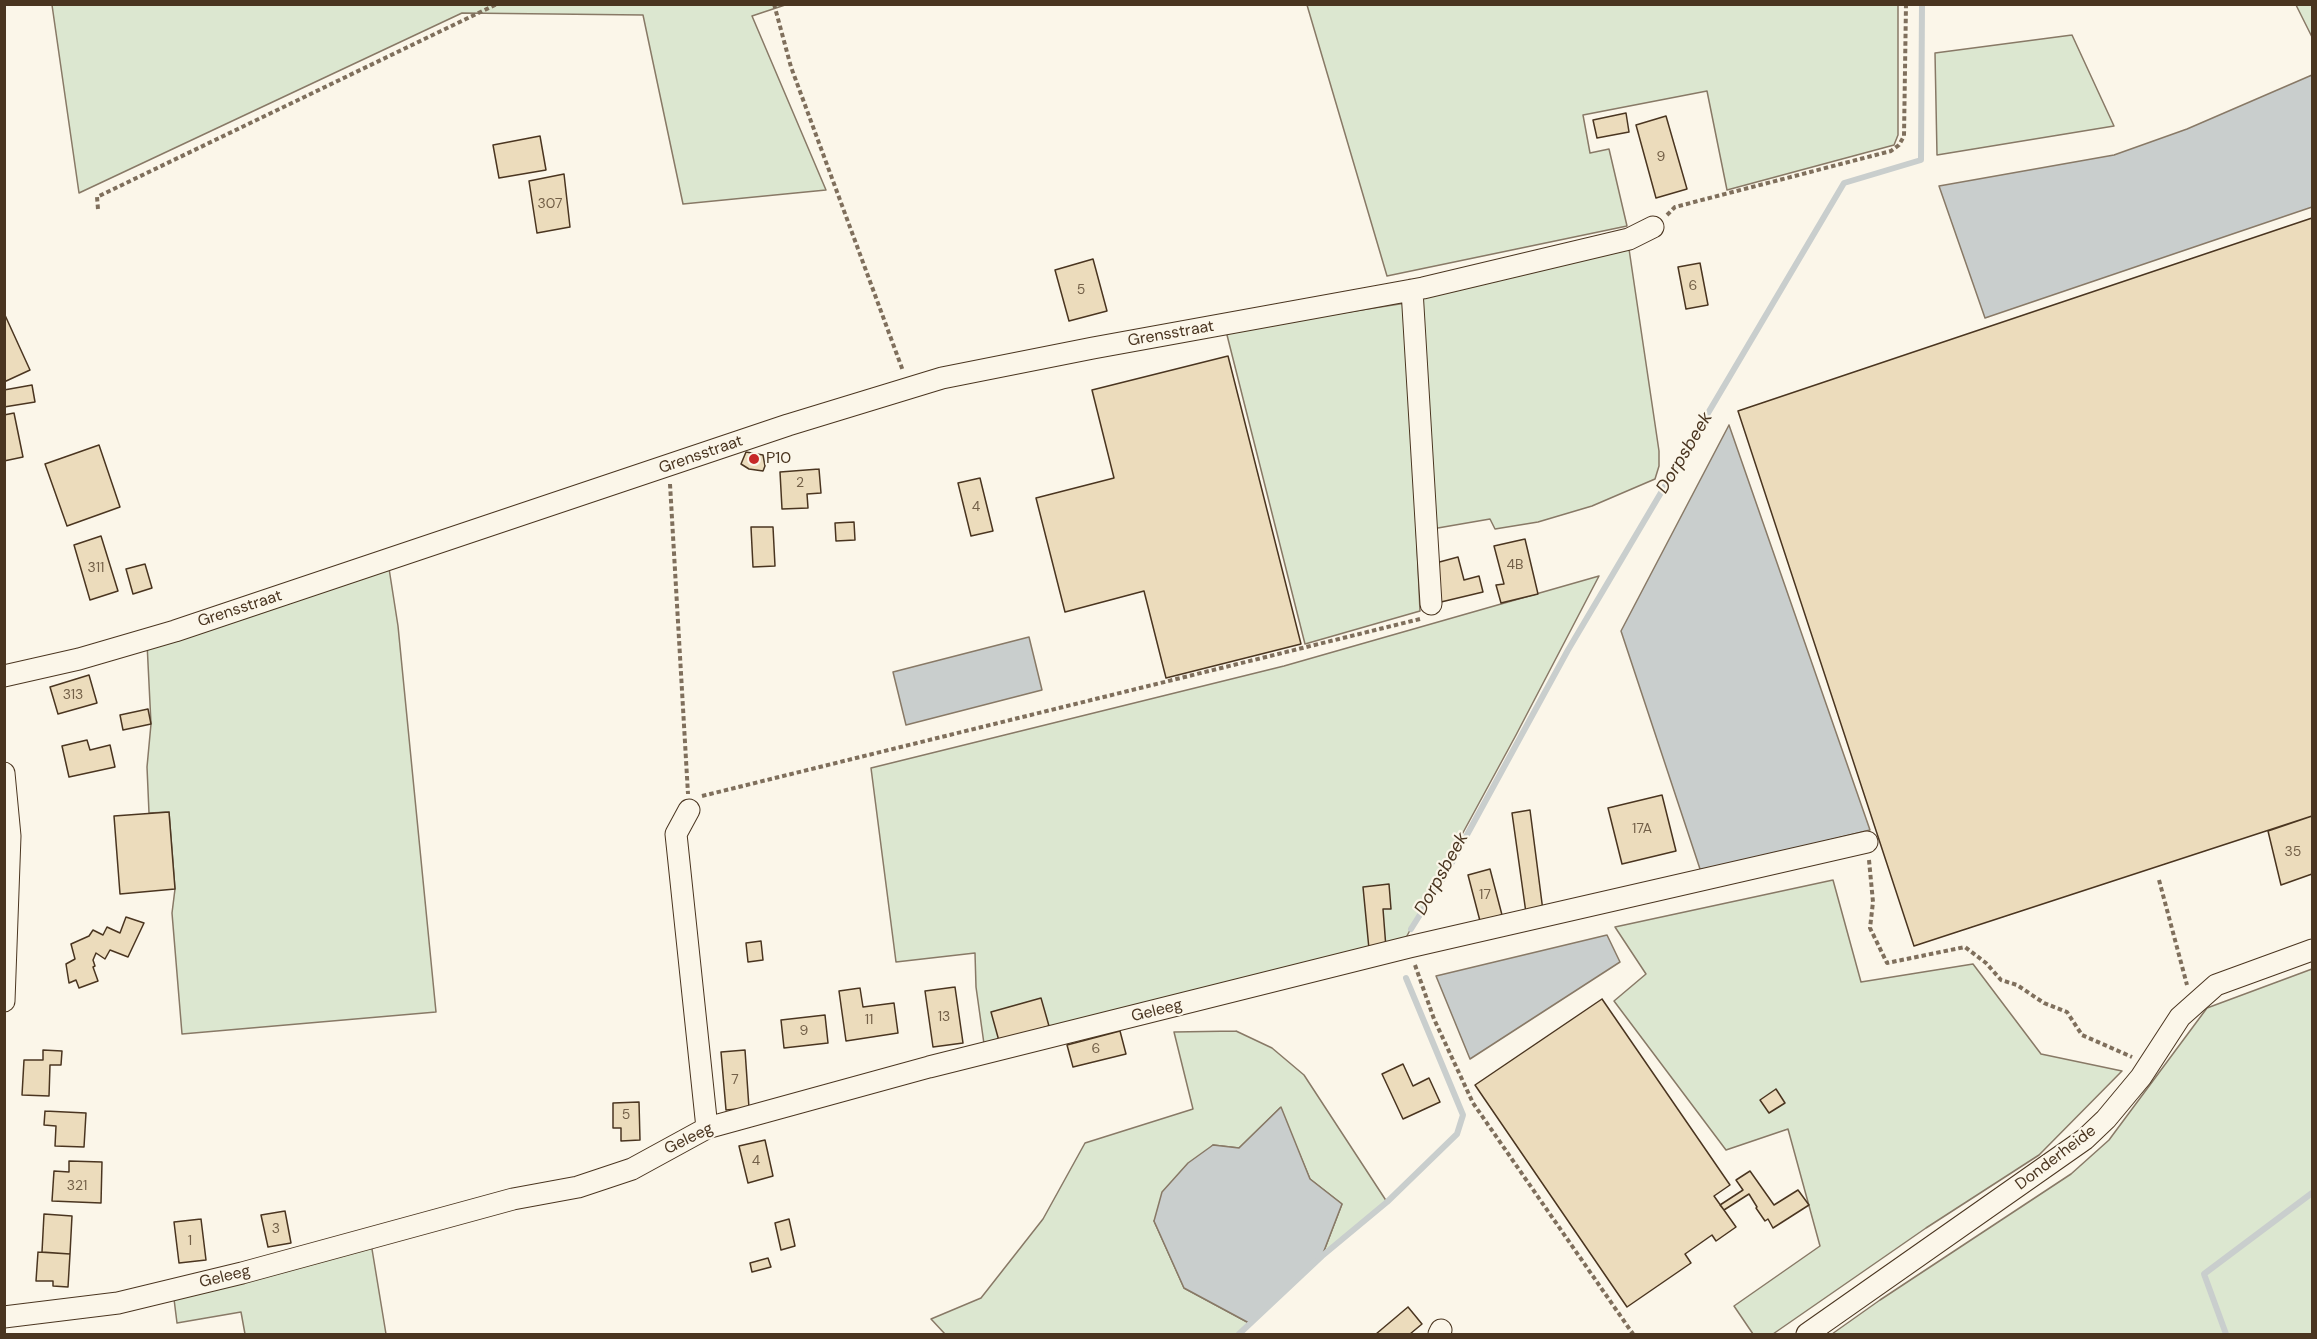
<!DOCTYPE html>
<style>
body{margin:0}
#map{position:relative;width:2317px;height:1339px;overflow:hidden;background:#fbf6e9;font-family:"DM Sans",sans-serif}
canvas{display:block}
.frame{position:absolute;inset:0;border:6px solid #4a3520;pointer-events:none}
</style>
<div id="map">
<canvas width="2317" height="1339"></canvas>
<div class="frame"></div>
</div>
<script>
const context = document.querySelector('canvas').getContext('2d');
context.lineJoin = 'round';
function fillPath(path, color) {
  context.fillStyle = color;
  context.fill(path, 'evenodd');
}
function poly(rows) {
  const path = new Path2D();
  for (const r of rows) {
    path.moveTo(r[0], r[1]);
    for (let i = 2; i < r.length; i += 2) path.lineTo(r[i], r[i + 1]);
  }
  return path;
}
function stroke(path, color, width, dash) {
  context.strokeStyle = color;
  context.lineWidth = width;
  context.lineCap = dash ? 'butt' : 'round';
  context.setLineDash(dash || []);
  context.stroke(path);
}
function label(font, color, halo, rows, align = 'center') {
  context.font = font + ' "DM Sans",sans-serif';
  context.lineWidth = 4.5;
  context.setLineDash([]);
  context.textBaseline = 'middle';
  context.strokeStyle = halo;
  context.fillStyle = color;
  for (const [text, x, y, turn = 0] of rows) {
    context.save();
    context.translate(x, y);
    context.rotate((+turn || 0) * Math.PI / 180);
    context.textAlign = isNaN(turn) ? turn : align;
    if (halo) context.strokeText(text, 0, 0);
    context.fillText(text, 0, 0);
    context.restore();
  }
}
const green = poly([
 [52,5,785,5,752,16,826,190,683,204,643,15,462,13,79,193,52,5],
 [1307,5,1898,5,1898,135,1894,145,1727,190,1707,91,1583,115,1590,153,1609,149,1627,226,1387,276,1307,5],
 [2296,5,2312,5,2312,37,2296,5],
 [2072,35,2114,126,1937,155,1935,53,2072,35],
 [1629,249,1659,451,1659,466,1655,479,1592,506,1538,522,1495,529,1490,519,1432,529,1421,296,1629,249],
 [1406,303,1420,611,1305,644,1226,331,1406,303],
 [388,562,398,626,436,1012,182,1034,172,913,175,889,169,812,149,813,147,767,151,724,147,643,388,562],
 [1599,576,1516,735,1402,945,985,1051,976,987,975,953,896,962,871,768,1284,666,1599,576],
 [1833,880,1861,982,1973,964,2041,1054,2122,1071,2039,1155,1926,1228,1773,1334,1753,1334,1734,1306,1820,1246,1788,1129,1726,1150,1614,1001,1646,974,1615,927,1833,880],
 [2312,969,2312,1334,1832,1334,1880,1300,2071,1174,2109,1140,2207,1008,2312,969],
 [1236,1031,1272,1048,1304,1075,1387,1202,1322,1256,1342,1204,1310,1179,1280,1108,1239,1148,1213,1145,1154,1221,1184,1288,1249,1323,1239,1334,945,1334,931,1319,981,1298,1043,1219,1085,1143,1193,1109,1174,1032,1236,1031],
 [371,1243,386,1334,245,1334,241,1312,177,1323,174,1299,371,1243]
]);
fillPath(green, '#dce7d0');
stroke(green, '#887966', 1.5);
const water = poly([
 [2312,75,2312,207,1985,318,1939,186,2114,155,2187,129,2312,75],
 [1729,425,1870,830,1701,872,1621,631,1729,425],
 [1029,637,1042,690,906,725,893,672,1029,637],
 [1607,935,1620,962,1470,1059,1436,976,1607,935],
 [1281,1107,1310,1179,1342,1204,1322,1256,1249,1323,1184,1288,1154,1221,1162,1192,1188,1163,1213,1145,1239,1148,1281,1107]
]);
fillPath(water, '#c9cecd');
stroke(water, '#887966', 1.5);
stroke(poly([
 [1411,929,1445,875,1568,650,1844,183,1921,160,1922,4],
 [1239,1334,1322,1256,1387,1202,1457,1134,1463,1115,1406,978],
 [2226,1334,2204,1274,2312,1193]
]), '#c9cecd', 6);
const building = poly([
 [1626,113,1629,132,1597,138,1593,120,1626,113],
 [1666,116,1687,189,1656,198,1636,125,1666,116],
 [540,136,546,170,499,178,493,145,540,136],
 [564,174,570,227,537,233,529,181,564,174],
 [2312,218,2312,816,1914,946,1738,411,2312,218],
 [1093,259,1107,311,1069,321,1055,270,1093,259],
 [1700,263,1708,305,1686,309,1678,267,1700,263],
 [4,313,30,370,4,382,4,313],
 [1228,356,1301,644,1166,678,1144,591,1065,612,1036,498,1114,478,1092,390,1228,356],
 [32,385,35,402,4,407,4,390,32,385],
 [14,413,23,457,4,461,4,415,14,413],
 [99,445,120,507,67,526,45,464,99,445],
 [746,452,763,455,765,466,763,471,749,469,741,464,746,452],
 [819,469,821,493,807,494,808,508,782,509,780,472,819,469],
 [980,478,993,531,971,536,958,483,980,478],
 [854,522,855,540,836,541,835,523,854,522],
 [751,527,773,527,775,566,753,567,751,527],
 [101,536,118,591,90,600,74,545,101,536],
 [1525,539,1538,594,1501,603,1496,585,1504,584,1494,546,1525,539],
 [1458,557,1464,580,1479,576,1483,592,1441,602,1432,564,1458,557],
 [145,564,152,588,133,594,126,569,145,564],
 [89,675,97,703,58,714,50,687,89,675],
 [148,709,151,724,123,730,120,715,148,709],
 [87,740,90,750,110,745,115,767,69,777,62,746,87,740],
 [1662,795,1676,851,1622,864,1608,808,1662,795],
 [1530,810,1543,911,1526,913,1512,813,1530,810],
 [169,812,175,889,120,894,114,816,169,812],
 [2312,816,2312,874,2281,885,2268,831,2312,816],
 [1490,869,1502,915,1480,921,1468,875,1490,869],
 [1389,884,1391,909,1383,909,1386,948,1369,949,1363,887,1389,884],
 [126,917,144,923,128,957,110,950,105,959,96,953,93,960,95,966,93,967,98,981,79,988,76,980,69,983,66,964,75,959,71,944,89,936,93,930,103,935,107,927,120,933,126,917],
 [761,941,763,960,748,962,746,943,761,941],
 [955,987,963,1043,933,1047,925,991,955,987],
 [860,988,863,1007,894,1003,898,1033,846,1041,839,991,860,988],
 [1041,998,1049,1026,999,1041,991,1012,1041,998],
 [1602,999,1730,1185,1714,1196,1736,1227,1716,1241,1712,1235,1685,1254,1691,1263,1627,1307,1475,1085,1602,999],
 [825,1015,828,1043,784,1048,781,1020,825,1015],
 [1120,1031,1126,1054,1073,1067,1067,1045,1120,1031],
 [43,1050,62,1051,61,1065,50,1065,49,1096,22,1095,24,1060,43,1060,43,1050],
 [745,1050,749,1108,726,1110,721,1052,745,1050],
 [1403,1064,1413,1086,1429,1078,1440,1102,1403,1119,1382,1074,1403,1064],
 [1776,1089,1785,1103,1769,1113,1760,1100,1776,1089],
 [639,1102,640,1140,621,1141,621,1128,613,1128,613,1103,639,1102],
 [45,1111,86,1113,84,1147,55,1146,56,1126,44,1125,45,1111],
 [765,1140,773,1176,748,1183,739,1146,765,1140],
 [69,1161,102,1162,101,1203,52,1201,54,1171,69,1172,69,1161],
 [1750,1171,1774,1205,1798,1190,1809,1205,1773,1228,1768,1219,1765,1221,1756,1208,1757,1207,1749,1194,1724,1210,1720,1205,1743,1190,1736,1180,1750,1171],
 [285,1211,291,1243,268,1247,261,1215,285,1211],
 [44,1214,72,1216,70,1254,42,1252,44,1214],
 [201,1219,206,1260,179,1263,174,1222,201,1219],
 [789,1219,795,1246,781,1250,775,1223,789,1219],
 [38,1252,70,1254,68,1287,53,1286,53,1281,36,1281,38,1252],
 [768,1258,771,1267,752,1272,750,1263,768,1258],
 [1408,1307,1422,1324,1410,1334,1376,1334,1408,1307]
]);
fillPath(building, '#ecdcbc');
stroke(building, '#4a3520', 1.5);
const minor = poly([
 [1412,290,1431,604],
 [4,676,79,659,175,631,788,425,942,378,1093,348,1423,288,1629,239,1653,227],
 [4,773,10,836,4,1001],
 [689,810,676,834,707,1128],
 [4,1317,118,1303,242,1273,513,1199,578,1187,632,1169,707,1128,929,1067,1409,947,1867,842],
 [1439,1334,1441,1330],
 [1807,1334,2085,1139,2106,1119,2141,1077,2180,1017,2216,985,2312,950]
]);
stroke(minor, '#4a3520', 23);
stroke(poly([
 [571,4,572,4],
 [774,4,791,67,903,371],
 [98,209,97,197,497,4],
 [1667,215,1675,207,1891,151,1899,145,1904,136,1906,4],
 [670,484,688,794],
 [702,796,1420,619],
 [1869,860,1873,902,1870,928,1887,963,1965,947,1986,963,2001,980,2017,985,2044,1003,2067,1012,2082,1035,2132,1057],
 [2159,880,2187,985],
 [1415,965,1434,1019,1473,1103,1633,1334]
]), '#7f6f5c', 4, [4.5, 3]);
stroke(minor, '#fbf6e9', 21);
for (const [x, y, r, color] of [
 [754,459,6,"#c62828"]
]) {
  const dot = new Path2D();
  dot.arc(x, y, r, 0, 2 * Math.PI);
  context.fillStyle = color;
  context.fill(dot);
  stroke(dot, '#fbf6e9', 2);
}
label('14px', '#725f47', null, [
 ["9",1661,157],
 ["307",550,204],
 ["6",1693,286],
 ["5",1081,290],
 ["2",800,483],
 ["4",976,507],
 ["4B",1515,565],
 ["311",96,568],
 ["313",73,695],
 ["17A",1642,829],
 ["35",2293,852],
 ["17",1485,895],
 ["13",944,1017],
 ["11",869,1020],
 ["9",804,1031],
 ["6",1096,1049],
 ["7",735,1080],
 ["5",626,1115],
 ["4",756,1161],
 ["321",77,1186],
 ["3",276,1229],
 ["1",190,1241]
]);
label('16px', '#4a3520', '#fbf6e9', [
 ["Grensstraat",1171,334,-10],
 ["Grensstraat",701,455,-19],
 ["Grensstraat",240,609,-18],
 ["Geleeg",1157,1011,-14],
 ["Geleeg",689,1139,-26],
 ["Donderheide",2056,1158,-37],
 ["Geleeg",225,1277,-14]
]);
label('16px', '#4a3520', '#fbf6e9', [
 ["P10",766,459]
], 'left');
label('italic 18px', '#4a3520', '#fbf6e9', [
 ["Dorpsbeek",1685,453,-59],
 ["Dorpsbeek",1442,874,-61]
]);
</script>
